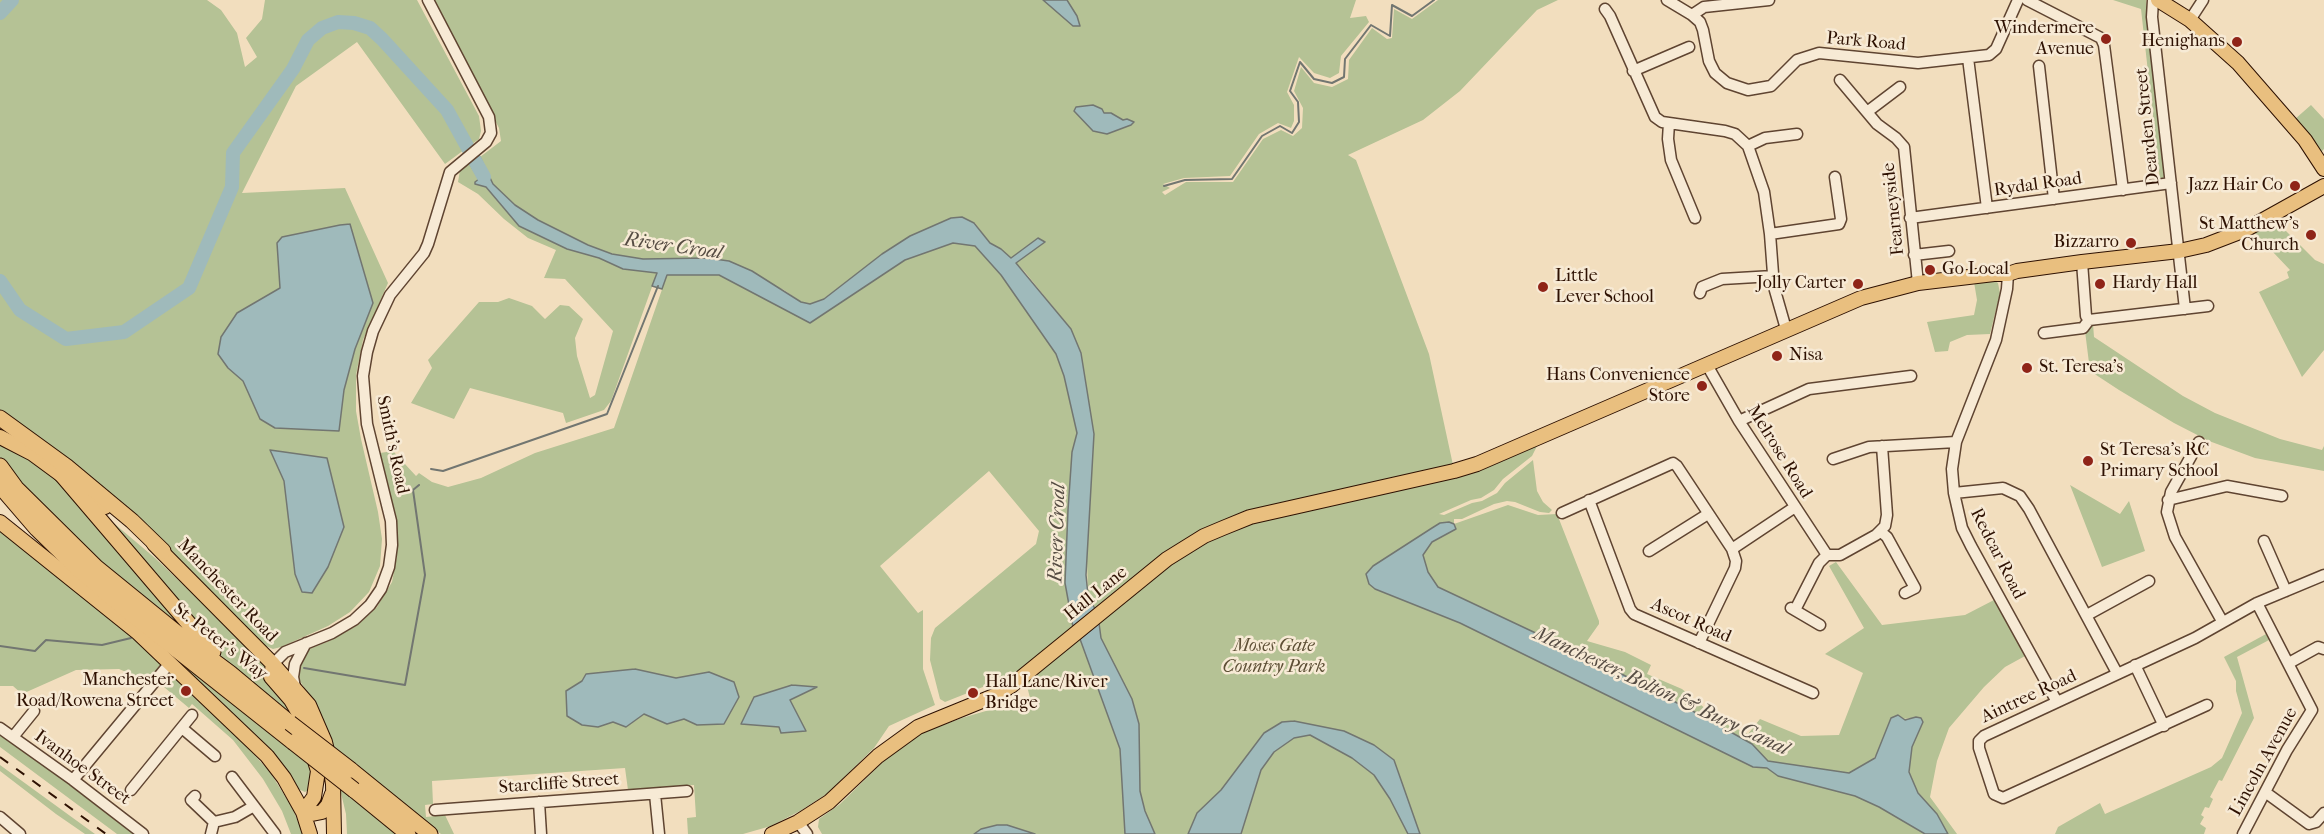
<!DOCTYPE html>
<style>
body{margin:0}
canvas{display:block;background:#f2debe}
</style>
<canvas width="2324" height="834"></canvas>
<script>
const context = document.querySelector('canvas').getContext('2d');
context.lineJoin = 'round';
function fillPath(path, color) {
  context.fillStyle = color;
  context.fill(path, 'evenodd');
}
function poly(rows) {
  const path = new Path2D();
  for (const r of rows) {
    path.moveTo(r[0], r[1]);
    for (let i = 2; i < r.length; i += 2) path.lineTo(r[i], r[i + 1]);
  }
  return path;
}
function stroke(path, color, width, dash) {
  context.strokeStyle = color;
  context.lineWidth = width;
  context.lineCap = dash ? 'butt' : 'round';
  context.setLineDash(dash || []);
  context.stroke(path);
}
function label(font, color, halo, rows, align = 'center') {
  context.font = font + ' "IM FELL French Canon",serif';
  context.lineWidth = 5;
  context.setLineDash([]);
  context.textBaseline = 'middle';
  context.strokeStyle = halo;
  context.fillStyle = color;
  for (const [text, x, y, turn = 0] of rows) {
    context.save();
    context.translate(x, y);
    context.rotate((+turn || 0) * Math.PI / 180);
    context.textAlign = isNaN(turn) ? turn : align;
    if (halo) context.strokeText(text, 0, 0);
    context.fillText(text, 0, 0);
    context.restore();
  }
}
fillPath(poly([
 [0,0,207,0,221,10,237,33,245,67,257,57,246,38,262,19,265,0,417,0,479,116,481,131,479,139,445,164,357,42,296,86,242,193,345,188,388,283,363,340,356,375,356,411,361,439,378,512,382,539,380,566,369,592,350,612,328,626,281,647,273,649,261,644,0,412],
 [350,224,355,349,344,390,339,431,260,419,243,381,237,313,280,288,282,237,340,225],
 [270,451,328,567,295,574,284,481],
 [434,0,1356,0,1350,18,1366,16,1369,22,1341,56,1339,73,1330,78,1314,73,1299,57,1287,92,1294,105,1294,121,1291,128,1278,123,1259,134,1230,176,1184,178,1163,184,1170,188,1162,192,1165,195,1186,182,1233,182,1263,139,1281,130,1293,136,1302,128,1303,108,1294,91,1301,67,1314,83,1332,87,1348,79,1349,60,1372,28,1387,39,1392,38,1394,9,1412,19,1438,0,1558,0,1537,10,1460,91,1423,120,1348,155,1356,160,1429,354,1453,465,1495,463,1537,446,1532,456,1503,479,1494,490,1481,498,1471,500,1439,514,1444,515,1472,503,1482,501,1497,493,1505,483,1533,460,1537,491,1543,502,1552,510,1549,513,1540,512,1515,502,1507,501,1494,504,1462,519,1454,519,1454,524,1508,505,1538,515,1557,514,1599,621,1599,624,1587,641,1625,652,1651,665,1647,674,1682,689,1720,721,1748,734,1760,719,1801,736,1839,735,1863,673,1825,654,1864,628,1829,566,1836,562,1882,625,1965,615,1994,600,2025,656,2005,667,1984,687,1949,728,1937,761,1930,797,1957,834,822,834,818,827,819,819,840,804,890,755,921,733,962,718,1030,698,1026,682,1102,621,1088,595,1081,353,1071,329,1025,272,1001,249,990,243,975,223,910,236,882,254,824,299,810,304,801,302,784,290,707,258,643,259,612,254,588,245,538,220,515,205,493,184,480,157,501,141,499,128],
 [1911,718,1923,722,1912,747,1909,762,1910,779,1922,799,1849,773,1873,759,1903,719],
 [2113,0,2146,0,2166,173,2162,180,2160,180,2141,9],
 [2311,105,2324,119,2324,149,2321,152,2295,119],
 [470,164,479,179,504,209,551,239,568,249,599,258,623,269,657,273,611,401,604,410,566,423,563,413,470,388,454,419,411,403,432,368,428,360,479,302,498,302,509,298,532,306,545,319,560,305,569,306,583,319,575,338,577,356,590,398,595,395,613,331,565,279,544,278,556,250,528,238,504,219,478,194,458,182,460,170],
 [2275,220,2315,260,2324,264,2324,350,2302,377,2259,292,2289,278,2287,272,2290,270,2254,232],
 [953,243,975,246,1001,275,1056,354,1064,376,1077,433,1072,452,1065,583,1073,627,1013,675,945,702,940,699,930,660,931,638,935,628,1036,544,1039,531,989,471,880,566,918,613,923,610,923,669,935,705,889,726,874,748,828,793,800,811,771,826,743,834,688,834,687,818,696,817,694,785,628,790,625,768,432,781,433,804,425,805,426,817,445,815,454,834,441,834,333,748,322,716,298,678,299,664,309,649,327,642,358,625,377,607,392,582,397,556,396,528,380,453,393,451,416,476,419,473,432,482,448,487,481,478,535,453,614,428,667,275,719,275,810,322,905,260],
 [635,669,676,678,709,672,697,725,685,719,667,724,644,714,626,727,613,722,598,727,582,725,566,691,582,681],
 [1993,280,1998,283,2000,293,1990,334,1967,335,1950,342,1948,351,1935,352,1927,322,1974,315,1977,300,1974,282],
 [2093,324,2094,337,2183,396,2215,413,2280,439,2322,450,2324,446,2324,471,2255,458,2209,441,2174,423,2119,390,2090,371,2085,331],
 [0,445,33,462,56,478,202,648,61,528,0,459],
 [2070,485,2120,514,2129,501,2145,551,2102,567],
 [97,509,155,558,268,665,300,722,227,662,214,648],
 [0,530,90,599,164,664,149,682,119,669,76,670,22,694,13,686,0,686],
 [86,581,310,766,312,775,309,789,305,792,298,789],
 [2266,634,2269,640,2237,657,2254,718,2222,781,2219,780,2210,797,2213,799,2209,808,2205,807,2201,815,2204,817,2200,824,2206,828,2204,834,2055,834,2058,827,2100,803,2105,814,2211,767,2222,758,2242,713,2236,691,2236,681,2224,657],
 [170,669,189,693,226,724,270,772,293,809,303,834,291,834,282,811,263,779,233,740,192,704,189,708,158,682],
 [0,731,141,834,117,834,0,747],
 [0,765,95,834,85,834,56,814,0,771],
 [340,789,396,834,347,834,346,814]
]), '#b5c295');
const water = poly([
 [1043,0,1067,0,1077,16,1080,26,1073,26,1043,0],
 [1093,105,1102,109,1104,113,1111,113,1123,120,1127,119,1134,122,1131,125,1107,134,1093,131,1074,111,1076,107,1093,105],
 [480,157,493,184,515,205,538,220,588,245,612,254,643,259,707,258,729,261,752,271,801,302,810,304,824,299,882,254,910,236,951,218,962,217,974,223,990,243,1001,249,1011,258,1038,238,1045,242,1016,263,1071,329,1081,353,1094,434,1086,575,1088,595,1095,609,1073,627,1065,583,1068,510,1072,452,1077,433,1064,376,1056,354,1001,275,975,246,953,243,905,260,810,323,719,275,667,275,662,289,652,286,657,273,623,269,599,258,567,249,519,226,486,187,475,184,475,182,479,179,470,164,480,157],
 [350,224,373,303,355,349,344,390,339,431,275,428,260,419,243,381,228,368,218,354,221,337,237,313,280,288,277,243,282,237,340,225,350,224],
 [270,450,327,458,344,527,328,567,312,593,302,592,295,574,284,481,270,450],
 [1449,522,1454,524,1456,529,1432,542,1423,555,1428,572,1438,587,1610,668,1704,717,1752,744,1768,761,1849,773,1875,758,1891,718,1898,715,1905,720,1916,717,1921,718,1923,722,1912,747,1909,772,1918,793,1937,814,1948,834,1925,834,1879,807,1855,796,1778,776,1767,768,1753,767,1460,623,1375,589,1369,584,1366,574,1373,566,1432,528,1440,523,1449,522],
 [1099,623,1101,638,1132,699,1139,724,1140,791,1145,811,1155,834,1125,834,1120,749,1080,639,1099,623],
 [635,669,676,678,709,672,734,682,739,697,724,724,697,725,684,719,667,724,644,714,626,727,613,722,598,727,582,725,567,716,566,691,582,681,586,674,635,669],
 [792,685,817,687,790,700,806,731,781,733,779,727,741,724,754,697,792,685],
 [1294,721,1344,731,1374,745,1394,760,1420,834,1408,834,1390,799,1374,775,1352,758,1310,735,1294,738,1274,752,1261,770,1241,834,1188,834,1197,813,1221,790,1264,733,1282,722,1294,721],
 [997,825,1007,825,1035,834,974,834,981,829,997,825]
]);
fillPath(water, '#9fbabb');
stroke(water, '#727671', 1.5);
stroke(poly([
 [1164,186,1185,180,1232,179,1262,136,1280,126,1292,133,1299,122,1298,102,1290,91,1300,62,1314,79,1332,83,1344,77,1345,59,1371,25,1390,36,1392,5,1412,16,1434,0],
 [431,469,443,471,607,414,658,286],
 [0,646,35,651,46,640,102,645,131,638],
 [304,668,405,685,425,575,413,490,419,485]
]), '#727671', 2);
stroke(poly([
 [0,13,12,0],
 [0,281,20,310,66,339,124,332,189,288,232,187,233,153,293,69,308,40,322,28,338,22,354,23,370,28,382,39,447,110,484,177]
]), '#9fbabb', 14);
const minor = poly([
 [1667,0,1692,15,1700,22,1703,30,1709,61,1715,73,1727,83,1748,90,1771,86,1797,60,1819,53,1918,63,1989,55,1996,49,2018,0],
 [2027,0,2101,38,2104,45,2123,190],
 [2153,0,2152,17,2185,309],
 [1605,9,1610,16,1655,117,1662,122,1725,131,1735,134,1748,146,1764,192,1770,234,1774,287,1786,329],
 [1692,15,1704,7,1769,0],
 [2190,20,2203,0],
 [1968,58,1987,208],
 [2039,66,2054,199],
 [1633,71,1689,47],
 [1840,80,1877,124,1896,138,1904,147,1918,283],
 [1867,112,1900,87],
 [1669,123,1668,139,1671,160,1695,218],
 [1748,146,1765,138,1797,134],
 [1910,218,2171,183],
 [1770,234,1839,224,1841,219,1835,177],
 [1914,255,1949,251],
 [2082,262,2086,316,2089,320],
 [2008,274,2007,289,1996,340,1956,442,1952,469,1954,493,1962,528,1971,546,2057,702],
 [1700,293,1702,287,1722,279,1773,276],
 [2089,320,2208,306],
 [2044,333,2083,328,2089,320],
 [1707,365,1739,421,1827,555],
 [1739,421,1809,389,1911,376],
 [2199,442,2171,492,2167,512,2175,537,2222,621],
 [1833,459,1869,447,1956,442],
 [1954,493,2003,488,2020,496,2029,509,2117,673],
 [1589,500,1630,609,1634,614,1813,693],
 [2168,500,2227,486,2282,496],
 [1562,513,1673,463,1677,466,1732,549],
 [1881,532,1887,537,1915,588,1905,593],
 [2264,541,2286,591],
 [1649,551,1708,514],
 [1827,555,1840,555,1876,535,1885,526,1887,515,1882,446],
 [1791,608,1820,625],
 [1795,610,1819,563,1827,555],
 [2087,615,2149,581],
 [1699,643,1735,568,1736,561,1732,549,1795,507],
 [2289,663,2318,647,2324,649],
 [273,664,285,652,332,633,354,620,370,605,381,589,389,567,392,545,391,521,367,424,363,376,367,352,373,331,390,295,424,253,428,244,450,172,486,142,491,133,489,117,428,0],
 [2135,665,2164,726],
 [295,687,293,677,295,664,306,643],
 [2207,705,2003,798,1994,794,1979,748,1979,741,1984,736,2195,638,2257,603,2324,575],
 [0,728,73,780,143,834],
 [182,728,215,756],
 [13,737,34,711],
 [232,777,275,834],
 [73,780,170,663],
 [131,790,192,715],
 [2265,792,2309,824,2316,822,2324,813],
 [655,794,659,834],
 [195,796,191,800,214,822],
 [539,802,541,834],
 [435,810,687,791],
 [0,817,20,834],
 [798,822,807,834],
 [211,834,214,822,235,817,254,806],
 [2243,834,2287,750,2312,710,2257,603]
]);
const major = poly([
 [2158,0,2190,20,2238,63,2305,140,2324,169],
 [0,437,33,454,105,507],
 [0,522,137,632,267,756,284,778,303,812,310,834],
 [154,544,273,664,309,705,325,742,330,763,333,784,334,834],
 [273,664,271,677,291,700,302,719,318,771,314,797,303,812],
 [303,812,312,814,322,812,328,805,332,794],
 [772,834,798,822,829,802,878,756,918,727,994,696,1011,686,1167,559,1204,536,1223,528,1250,517,1454,471,1477,464,1861,298,1918,283,1994,274,2008,274,2017,271,2082,262,2179,251,2206,245,2245,230,2324,186]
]);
const highway = poly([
 [0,418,66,466,132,521,163,551],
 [0,466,16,488,96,567,187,641,230,673,290,723],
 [61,474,213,652],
 [0,486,37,529,77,568,124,608,293,742],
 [351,770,430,834],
 [354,790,408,834]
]);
stroke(minor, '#5f4431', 13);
stroke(major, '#2e1102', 16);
stroke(highway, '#2e1102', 17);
stroke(minor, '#f7ead5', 10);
stroke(major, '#e9bf7f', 14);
stroke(highway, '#e9bf7f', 15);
stroke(poly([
 [0,757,106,834]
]), '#2e1102', 2, [10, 10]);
const highwayBridge = poly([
 [290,723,351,770],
 [293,742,354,790]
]);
stroke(highwayBridge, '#2e1102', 17, []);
stroke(highwayBridge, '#e9bf7f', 15);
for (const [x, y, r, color] of [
 [2106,39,6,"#8f2418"],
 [2237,42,6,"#8f2418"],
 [2295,186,6,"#8f2418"],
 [2311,235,6,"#8f2418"],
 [2131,243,6,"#8f2418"],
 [1930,270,6,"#8f2418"],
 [1858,284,6,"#8f2418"],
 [2100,284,6,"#8f2418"],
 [1543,287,6,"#8f2418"],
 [1777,356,6,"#8f2418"],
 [2027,368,6,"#8f2418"],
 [1702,386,6,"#8f2418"],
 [2088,461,6,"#8f2418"],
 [186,691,6,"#8f2418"],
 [973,693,6,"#8f2418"]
]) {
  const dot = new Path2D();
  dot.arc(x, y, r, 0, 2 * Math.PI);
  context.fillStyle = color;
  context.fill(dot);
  stroke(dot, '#f7ead5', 2);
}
label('18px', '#2e1102', '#f7ead5', [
 ["Windermere",2094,29],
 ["Avenue",2094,50],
 ["Henighans",2225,42],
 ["Jazz Hair Co",2283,186],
 ["St Matthew's",2299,225],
 ["Church",2299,246],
 ["Bizzarro",2119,243],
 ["Go Local",1942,270,"left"],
 ["Little",1555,277,"left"],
 ["Lever School",1555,298,"left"],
 ["Jolly Carter",1846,284],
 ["Hardy Hall",2112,284,"left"],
 ["Nisa",1789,356,"left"],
 ["St. Teresa's",2039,368,"left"],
 ["Hans Convenience",1690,376],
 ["Store",1690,397],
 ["St Teresa's RC",2100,451,"left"],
 ["Primary School",2100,472,"left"],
 ["Manchester",174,681],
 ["Road/Rowena Street",174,702],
 ["Hall Lane/River",985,683,"left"],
 ["Bridge",985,704,"left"]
], 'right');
label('18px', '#2e1102', '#f7ead5', [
 ["Park Road",1866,42,5],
 ["Dearden Street",2148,127,-96],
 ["Rydal Road",2038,185,-8],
 ["Fearneyside",1894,209,-96],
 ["Smith's Road",392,445,78],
 ["Melrose Road",1779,452,58],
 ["Redcar Road",1997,554,63],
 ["Manchester Road",227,591,46],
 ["Hall Lane",1096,594,-39],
 ["Ascot Road",1691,621,24],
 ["St. Peter's Way",220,642,38],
 ["Aintree Road",2029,697,-25],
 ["Lincoln Avenue",2264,762,-61],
 ["Ivanhoe Street",82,768,36],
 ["Starcliffe Street",559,784,-4]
]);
label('italic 18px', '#5d4f35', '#f7ead5', [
 ["Moses Gate",1274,647],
 ["Country Park",1274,668]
]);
label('italic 20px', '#564c43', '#f7ead5', [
 ["River Croal",673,247,8],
 ["River Croal",1058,533,-88],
 ["Manchester, Bolton & Bury Canal",1661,692,25]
]);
</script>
